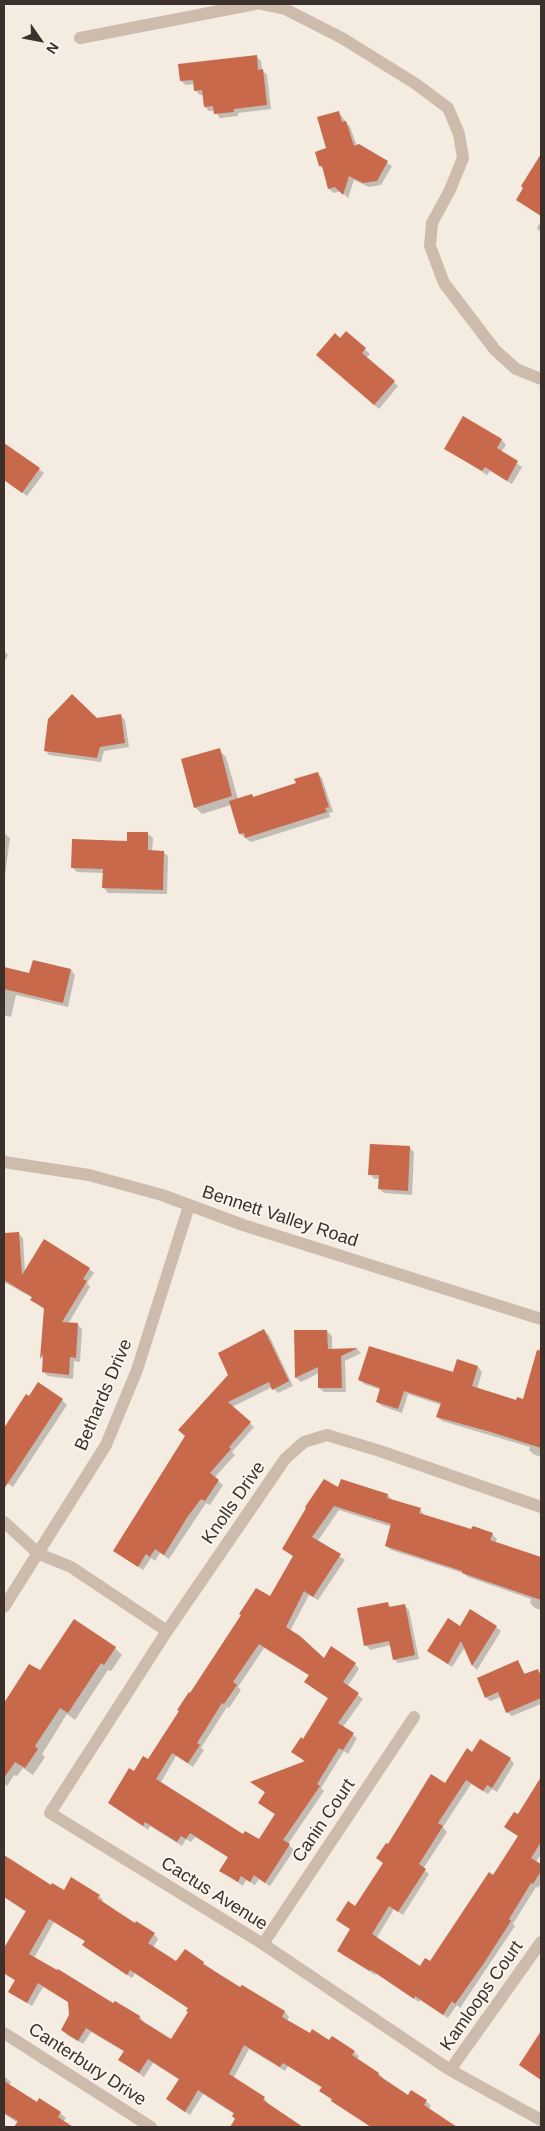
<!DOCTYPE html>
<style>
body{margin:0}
#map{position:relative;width:545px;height:2131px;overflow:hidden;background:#f4ebe1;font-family:Helvetica,sans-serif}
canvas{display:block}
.frame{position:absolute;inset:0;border:5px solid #3b302b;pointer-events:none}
.north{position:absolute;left:15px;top:15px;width:50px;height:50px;-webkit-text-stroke:4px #fbf5ee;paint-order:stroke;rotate:123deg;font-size:14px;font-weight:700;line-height:20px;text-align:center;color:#3b302b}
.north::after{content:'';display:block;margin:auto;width:18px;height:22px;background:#3b302b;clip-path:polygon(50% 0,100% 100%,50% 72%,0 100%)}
</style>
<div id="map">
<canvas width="545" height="2131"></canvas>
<div class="frame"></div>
<div class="north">N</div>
</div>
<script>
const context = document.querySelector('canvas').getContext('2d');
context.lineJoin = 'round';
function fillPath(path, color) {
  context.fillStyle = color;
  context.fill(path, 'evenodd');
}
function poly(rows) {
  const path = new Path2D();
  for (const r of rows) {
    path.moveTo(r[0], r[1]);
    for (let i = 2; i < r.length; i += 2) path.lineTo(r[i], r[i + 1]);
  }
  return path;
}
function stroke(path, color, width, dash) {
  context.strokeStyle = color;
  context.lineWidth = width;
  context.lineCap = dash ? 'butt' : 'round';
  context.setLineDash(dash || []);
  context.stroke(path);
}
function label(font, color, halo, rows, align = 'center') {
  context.font = font + ' Helvetica,sans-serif';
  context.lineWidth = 4;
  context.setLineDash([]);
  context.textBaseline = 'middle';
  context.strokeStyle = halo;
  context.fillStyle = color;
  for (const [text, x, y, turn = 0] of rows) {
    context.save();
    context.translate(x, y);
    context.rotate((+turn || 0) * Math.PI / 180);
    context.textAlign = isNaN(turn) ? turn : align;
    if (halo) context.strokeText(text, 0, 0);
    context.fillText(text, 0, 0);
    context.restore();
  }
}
fillPath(poly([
 [256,56,261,61,262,70,267,75,271,109,238,113,238,116,220,118,215,111,209,111,205,107,203,95,200,95,195,90,195,84,186,85,181,81],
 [339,113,350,127,357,146,359,146,392,166,381,185,369,187,354,180,348,198,341,191,334,193,329,189,324,170,320,166],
 [539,159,541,161,541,216,518,200],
 [541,221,541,233,537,228],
 [346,333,370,354,366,358,398,386,379,409,322,359],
 [463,417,502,440,506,445,501,452,522,467,512,484,490,471,487,475,445,448],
 [4,444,44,473,27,496,4,480],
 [4,651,8,655,4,662],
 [121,716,125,720,129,747,104,751,101,762,49,755,45,750,97,720],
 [219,750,226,757,238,799,252,795,254,798,298,784,317,773,322,778,333,812,329,813,330,817,251,842,240,834,231,805,202,814,195,807],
 [4,833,10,838,5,875,4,875],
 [148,834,153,838,152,852,163,852,168,856,167,894,108,893,104,888,104,873,77,872,72,867],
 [4,969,30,975,71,970,75,975,68,1007,16,995,11,1017,4,1015],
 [409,1147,414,1152,412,1195,384,1193,379,1189,380,1179,374,1179,370,1174],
 [18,1233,23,1238,25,1272,89,1269,94,1273,87,1283,90,1287,68,1324,78,1325,82,1329,80,1362,74,1361,73,1379,48,1376,43,1372,44,1361,42,1358,45,1310,37,1304,32,1300,33,1298,4,1282,4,1234],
 [264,1331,269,1335,293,1386,278,1393,272,1387,232,1407,254,1427,232,1452,235,1455,214,1478,223,1485,210,1505,206,1503,169,1559,160,1553,155,1561,151,1558,143,1570,114,1550,186,1436],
 [296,1331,327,1331,332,1336,332,1350,357,1349,361,1353,345,1361,346,1392,324,1392,319,1388,319,1373,301,1382,296,1378],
 [540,1347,541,1347,541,1457,533,1454,529,1450,530,1447,442,1421,437,1417,441,1405,408,1394,402,1413,382,1406,377,1402,381,1390,364,1384,360,1380,454,1373,458,1361,478,1367,482,1372,477,1389,517,1402,523,1400],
 [62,1400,67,1405,13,1487,4,1481,4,1426,6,1427],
 [339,1489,388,1495,392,1500,420,1509,424,1515,472,1531,492,1534,497,1539,495,1543,541,1558,541,1610,535,1608,530,1603,531,1599,468,1577,463,1573,391,1550,386,1546,392,1527,339,1510,317,1542,345,1560,318,1600,309,1595,290,1631,324,1659,355,1664,359,1669,347,1687,363,1699,343,1727,357,1738,348,1754,344,1751,321,1788,324,1791,288,1844,294,1850,270,1886,259,1879,255,1885,246,1880,243,1886,221,1871,229,1858,195,1837,191,1842,186,1839,182,1846,150,1826,148,1830,109,1802,134,1772,148,1761,191,1695,270,1598,294,1557,284,1549],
 [264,1648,310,1676,310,1686,329,1699,304,1741,293,1752,305,1762,252,1782,266,1793,259,1803,276,1815,259,1841,243,1836,160,1784,176,1756,193,1767,204,1750,201,1748,227,1707,229,1708,241,1690,238,1687],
 [387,1603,392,1608,404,1605,409,1610,419,1659,398,1663,394,1659,391,1645,370,1650,366,1645],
 [460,1627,496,1627,501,1631,477,1670,473,1666,465,1647,452,1667,429,1651],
 [115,1648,122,1655,111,1671,108,1670,75,1720,67,1714,42,1754,45,1757,33,1775,23,1768,17,1776,14,1775,7,1786,4,1784,4,1727,10,1717,4,1712,4,1703,30,1665,40,1672],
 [518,1662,526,1675,537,1670,541,1674,541,1704,512,1716,507,1712,501,1697,490,1701,486,1697],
 [473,1753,510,1759,514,1764,497,1792,492,1789,488,1794,471,1784,443,1827,447,1832,423,1869,429,1874,403,1915,394,1909,376,1939,420,1968,430,1963,494,1877,519,1837,506,1827,518,1816,541,1779,541,1854,536,1862,541,1865,541,1882,538,1888,536,1887,513,1924,515,1926,460,2008,457,2005,448,2018,420,2000,419,2002,376,1973,375,1975,343,1955,338,1950,351,1930,338,1920,356,1908,384,1864,388,1846],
 [4,1856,51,1887,64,1892,99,1896,103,1900,102,1903,135,1925,154,1934,158,1939,153,1948,177,1963,203,1963,240,1989,242,1986,285,2012,289,2017,287,2021,310,2035,354,2052,359,2056,357,2060,379,2074,383,2078,382,2080,409,2097,426,2101,431,2106,428,2110,455,2127,385,2127,379,2124,377,2127,371,2127,325,2095,320,2091,322,2088,288,2066,285,2071,249,2049,233,2079,264,2098,268,2103,267,2105,301,2127,232,2127,237,2119,234,2114,203,2094,190,2115,167,2099,180,2080,153,2063,144,2077,120,2060,125,2052,91,2032,83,2044,67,2035,63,2030,71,2015,70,2003,43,1987,32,2006,10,1992,16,1981,4,1974,4,1948,26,1912,4,1897],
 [54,1922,86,1942,88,1949,132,1978,135,1973,189,2009,190,2013,172,2041,143,2023,144,2022,140,2017,115,2002,114,2005,34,1958],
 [4,2076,11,2082,9,2086,37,2104,60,2113,66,2118,63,2122,71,2127,15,2127,18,2123,4,2114]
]), '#0003');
fillPath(poly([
 [257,55,258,70,263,69,267,105,234,109,234,112,214,114,213,106,204,107,202,90,194,91,193,80,180,81,178,64],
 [339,111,342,122,346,121,354,146,359,144,388,161,377,181,363,183,349,176,343,195,335,187,328,189,322,166,319,166,315,152,326,148,317,117],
 [541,154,541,216,516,200,523,188,521,186],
 [346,331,366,348,362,353,395,381,374,405,316,355,335,333,340,338],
 [463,416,502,439,497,448,518,461,507,481,485,467,482,471,444,449],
 [4,443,40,468,22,493,4,480],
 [72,694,97,718,121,714,125,743,100,747,97,758,44,751,48,719],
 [220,748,232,796,194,808,181,759],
 [318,772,329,807,325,808,327,812,245,838,244,833,239,834,229,801,252,794,253,797,296,783,294,779],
 [127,832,148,832,148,850,164,851,163,890,102,888,103,869,71,868,72,839,127,841],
 [33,960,71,969,63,1003,4,989,4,967,29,973],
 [370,1144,410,1146,408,1191,378,1189,379,1175,368,1175],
 [19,1232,22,1275,44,1239,90,1268,83,1279,87,1281,62,1322,78,1323,76,1358,70,1357,69,1375,42,1372,43,1354,40,1359,44,1308,30,1300,32,1297,4,1280,4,1233],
 [264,1329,289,1381,272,1390,269,1382,228,1402,251,1422,229,1447,231,1449,210,1473,219,1480,205,1501,201,1499,188,1516,164,1555,155,1549,150,1557,146,1554,138,1567,113,1551,185,1436,178,1430,228,1375,218,1353],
 [294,1330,327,1330,328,1349,358,1348,341,1356,342,1388,318,1388,318,1367,295,1378],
 [369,1346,453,1372,457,1359,478,1366,472,1386,516,1400,517,1397,523,1399,537,1350,541,1351,541,1448,491,1432,436,1417,441,1403,404,1391,398,1409,376,1402,380,1388,358,1380],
 [38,1382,63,1399,4,1489,4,1428,26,1394,29,1396],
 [324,1479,338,1487,341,1479,388,1494,387,1498,421,1508,419,1513,471,1529,473,1526,493,1533,490,1540,541,1557,541,1600,462,1573,462,1571,385,1546,391,1524,334,1506,312,1537,341,1554,313,1597,304,1591,286,1627,300,1636,324,1658,331,1646,356,1663,343,1682,359,1693,338,1723,354,1733,343,1750,339,1748,317,1784,320,1786,283,1840,290,1844,265,1883,254,1875,250,1882,241,1876,238,1882,219,1871,228,1857,190,1833,186,1839,181,1836,177,1842,145,1822,143,1826,108,1803,129,1768,134,1771,143,1756,148,1759,179,1711,177,1710,189,1692,190,1693,241,1615,239,1614,256,1588,270,1596,293,1556,282,1549,306,1508,305,1507],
 [259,1644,309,1675,304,1682,328,1698,303,1739,301,1737,291,1752,305,1761,250,1782,265,1792,258,1803,275,1814,259,1839,245,1831,243,1834,156,1779,172,1753,188,1763,200,1745,197,1743,222,1703,224,1704,237,1685,233,1682],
 [388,1602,389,1607,405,1604,415,1655,393,1660,389,1641,364,1646,357,1608],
 [470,1609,497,1626,472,1666,461,1641,448,1664,427,1651,448,1618,460,1626],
 [74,1619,116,1647,104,1665,101,1663,68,1713,60,1708,35,1746,38,1749,25,1768,15,1762,4,1778,4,1703,29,1664,40,1670],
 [518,1660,524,1674,538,1669,541,1677,541,1698,506,1713,498,1692,485,1698,477,1678],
 [480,1739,511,1758,492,1788,487,1785,483,1791,466,1780,438,1823,443,1826,419,1864,426,1869,398,1912,389,1906,372,1934,420,1966,425,1958,430,1961,489,1872,493,1875,518,1836,504,1827,514,1812,518,1814,541,1777,541,1842,531,1858,541,1864,541,1871,533,1884,531,1883,509,1919,511,1921,484,1963,455,2004,452,2001,443,2015,415,1996,414,1999,371,1970,370,1971,337,1951,350,1929,336,1920,348,1901,355,1906,383,1863,376,1858,386,1843,388,1844,431,1774,445,1783,467,1748,472,1752],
 [4,1855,51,1885,52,1883,64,1890,71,1877,100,1895,97,1898,135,1923,136,1921,155,1933,148,1943,176,1961,185,1949,204,1962,203,1964,240,1987,242,1985,285,2011,282,2017,310,2033,312,2029,329,2040,332,2036,355,2051,352,2055,379,2073,378,2075,408,2095,411,2090,427,2100,424,2105,457,2127,371,2127,331,2101,332,2099,319,2091,322,2087,283,2063,280,2067,244,2045,229,2074,265,2097,263,2100,303,2127,230,2127,235,2119,232,2116,234,2113,198,2090,185,2112,166,2099,179,2079,148,2059,139,2073,118,2060,124,2051,86,2028,78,2041,61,2030,69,2015,68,2002,38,1983,27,2003,8,1992,15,1980,4,1973,4,1948,26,1911,4,1897],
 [49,1919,85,1941,82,1945,127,1975,130,1970,188,2008,186,2011,188,2012,171,2039,139,2019,140,2016,115,2001,113,2003,58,1969,57,1970,29,1954],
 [541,2031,541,2080,519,2065],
 [4,2081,37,2102,39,2098,61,2112,58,2117,73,2127,14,2127,18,2121,4,2113]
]), '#c8694b');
stroke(poly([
 [261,4,285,9,342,38,416,84,448,108,459,134,463,158,450,190,432,223,430,246,444,283,495,350,516,369,541,379],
 [80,38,255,4],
 [541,1507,380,1451,327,1435,304,1442,285,1459,167,1631,50,1813,263,1944,450,2070,541,2120],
 [4,1522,39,1554,71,1567,167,1631],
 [263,1944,414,1717],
 [4,2033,151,2127],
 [450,2070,541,1942]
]), '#cdbbac', 12);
stroke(poly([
 [4,1162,89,1175,162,1195,243,1225,541,1319],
 [4,1607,106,1445,137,1370,189,1206]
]), '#cdbbac', 12);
label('18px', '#3b302b', '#fbf5ee', [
 ["Bennett Valley Road",280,1217,18],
 ["Bethards Drive",104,1395,-67],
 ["Knolls Drive",234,1503,-55],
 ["Canin Court",324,1821,-56],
 ["Cactus Avenue",214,1894,32],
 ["Kamloops Court",482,1996,-55],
 ["Canterbury Drive",87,2065,33]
]);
</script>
